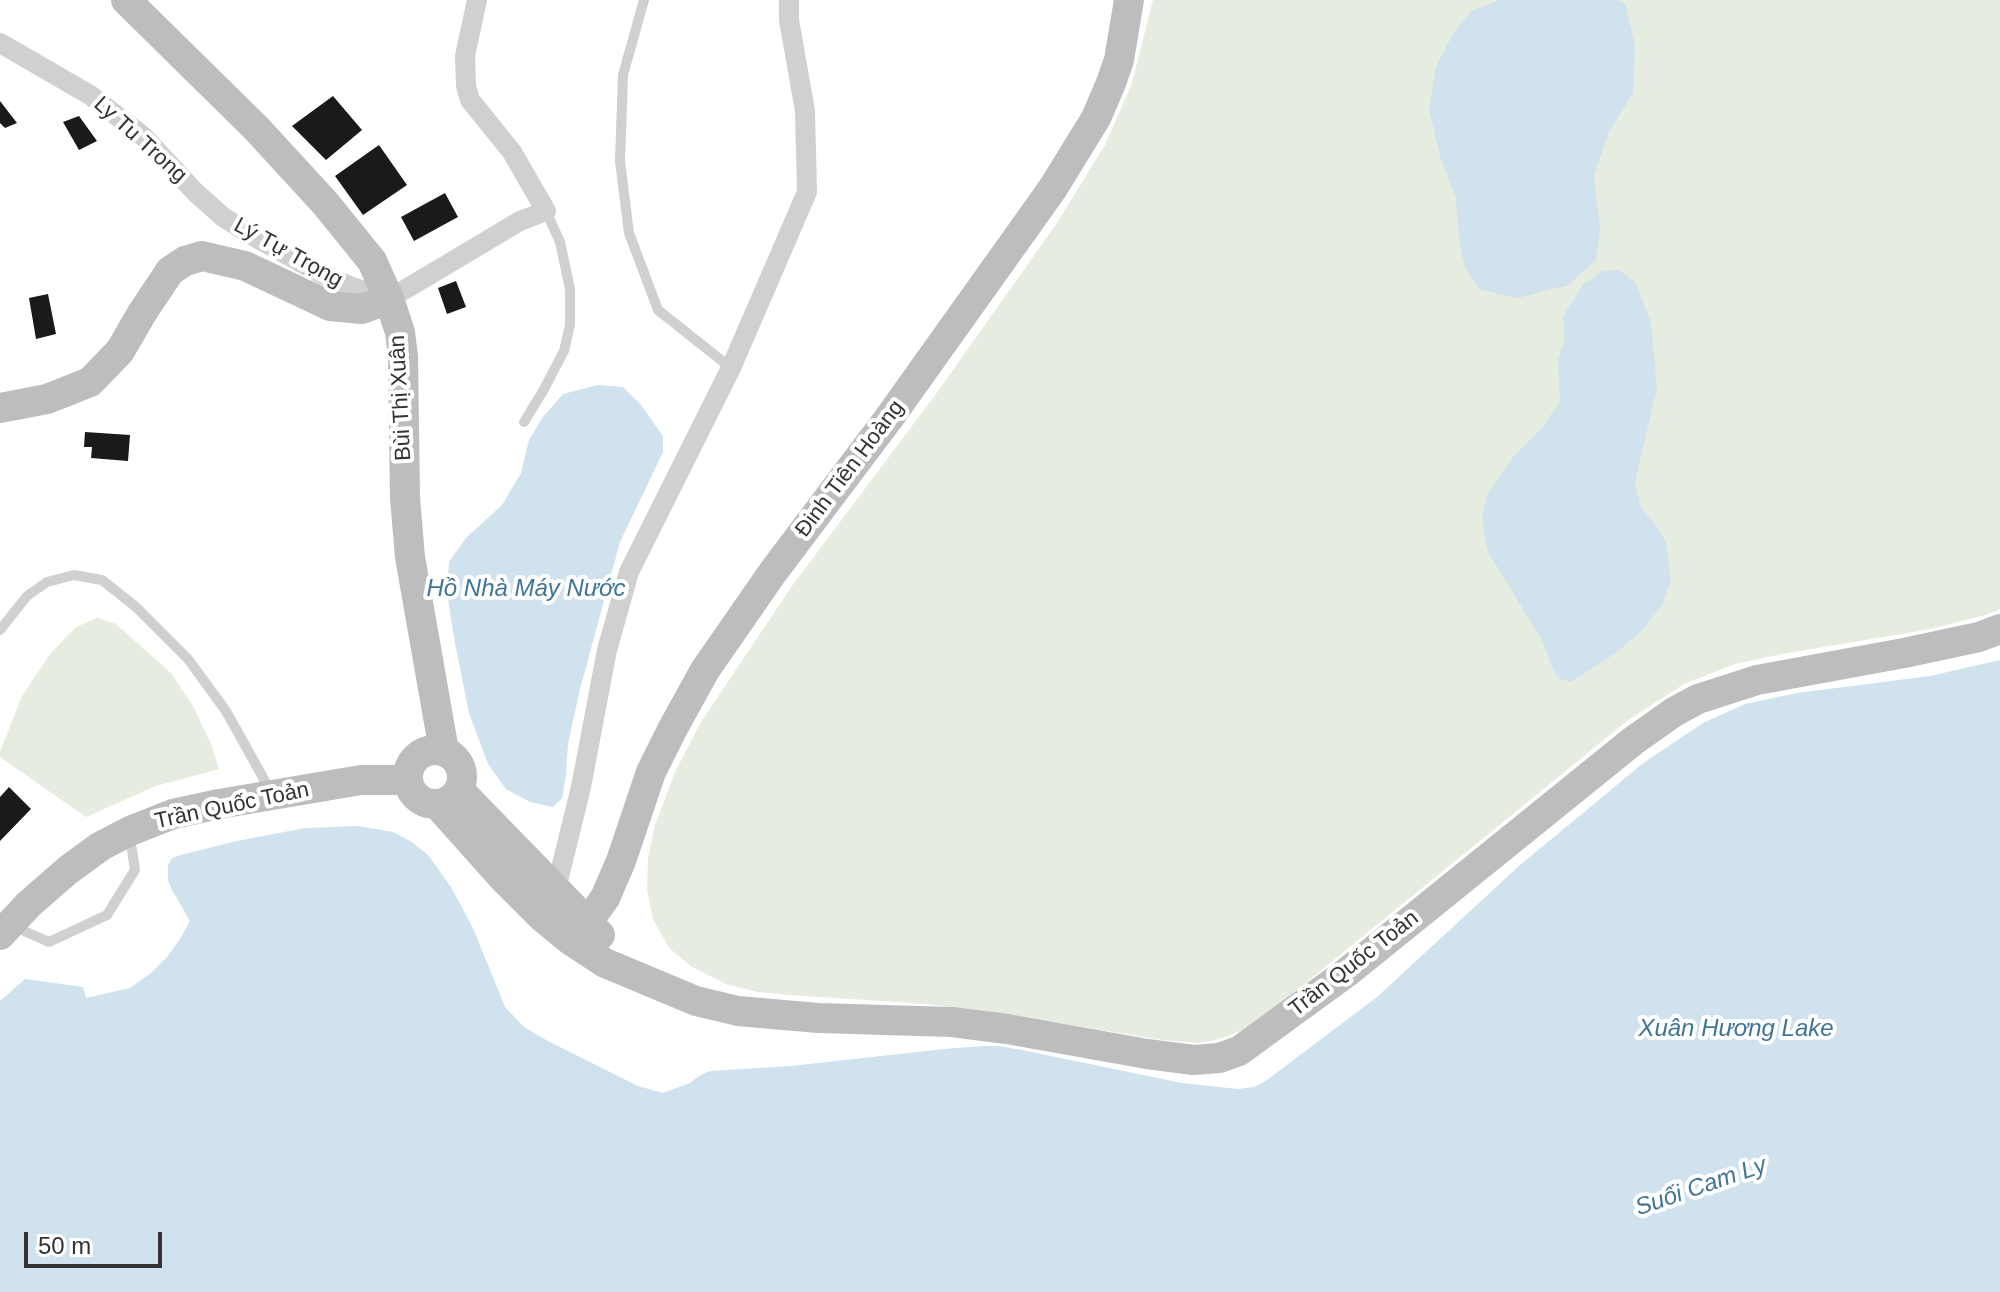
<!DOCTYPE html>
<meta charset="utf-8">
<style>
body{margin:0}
#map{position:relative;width:2000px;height:1292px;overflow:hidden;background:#fff;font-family:Helvetica,sans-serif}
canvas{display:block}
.scale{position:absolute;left:24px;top:1232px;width:138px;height:36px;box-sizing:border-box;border:4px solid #333;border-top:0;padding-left:10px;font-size:24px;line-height:28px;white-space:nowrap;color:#333;-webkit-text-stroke:6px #fff;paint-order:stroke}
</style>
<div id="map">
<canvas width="2000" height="1292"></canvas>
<div class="scale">50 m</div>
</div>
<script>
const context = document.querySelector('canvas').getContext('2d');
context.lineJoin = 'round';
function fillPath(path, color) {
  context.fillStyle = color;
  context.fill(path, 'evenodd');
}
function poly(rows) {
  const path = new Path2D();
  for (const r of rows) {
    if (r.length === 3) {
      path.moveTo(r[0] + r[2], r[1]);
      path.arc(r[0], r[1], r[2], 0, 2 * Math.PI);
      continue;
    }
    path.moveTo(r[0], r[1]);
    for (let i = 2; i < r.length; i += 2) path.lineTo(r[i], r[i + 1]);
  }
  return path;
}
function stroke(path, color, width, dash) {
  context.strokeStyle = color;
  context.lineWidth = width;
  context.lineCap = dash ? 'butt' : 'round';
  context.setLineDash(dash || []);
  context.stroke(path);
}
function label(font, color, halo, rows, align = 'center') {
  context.font = font + ' Helvetica,sans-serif';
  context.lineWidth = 8;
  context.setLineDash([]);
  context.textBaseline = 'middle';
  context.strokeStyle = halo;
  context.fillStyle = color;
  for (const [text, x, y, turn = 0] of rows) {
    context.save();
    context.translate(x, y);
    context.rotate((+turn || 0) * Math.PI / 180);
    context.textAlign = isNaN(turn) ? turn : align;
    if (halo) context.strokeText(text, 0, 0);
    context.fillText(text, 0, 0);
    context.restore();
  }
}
fillPath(poly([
 [1153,0,2000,0,2000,609,1986,615,1926,630,1782,654,1735,664,1684,684,1627,721,1286,999,1245,1029,1220,1039,1199,1043,1162,1040,978,1010,926,1004,789,995,758,992,726,984,692,967,669,948,653,919,647,890,648,858,655,825,676,770,701,722,792,586,936,394,1057,223,1105,145,1132,83],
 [97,618,116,624,171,673,193,706,211,744,219,769,156,786,86,817,0,757,0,752,22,696,50,654,76,627]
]), '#e6ecdf');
fillPath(poly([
 [1500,0,1618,0,1626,6,1635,46,1633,93,1609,132,1594,175,1600,230,1596,260,1568,285,1518,298,1481,290,1465,268,1459,240,1456,199,1441,159,1429,110,1436,67,1453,34,1471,11],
 [1619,270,1636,283,1651,323,1657,388,1635,482,1640,506,1654,523,1666,542,1671,580,1662,605,1642,631,1614,654,1571,682,1559,679,1552,668,1543,642,1487,550,1482,518,1487,495,1513,457,1541,429,1560,402,1558,359,1565,339,1563,316,1583,285,1602,271],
 [598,385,623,387,641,405,663,436,663,452,620,542,580,689,568,744,566,776,562,798,553,807,530,802,506,789,488,764,469,713,455,643,447,593,449,562,466,538,502,505,521,473,529,440,543,417,563,394],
 [2000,660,2000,1292,0,1292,0,1001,25,979,83,987,86,998,130,988,151,973,167,957,180,939,190,921,172,890,168,880,168,865,172,858,181,855,237,841,305,828,359,826,393,832,412,842,428,855,451,887,473,928,505,1007,524,1027,546,1040,638,1086,663,1093,690,1083,699,1076,710,1071,791,1066,944,1049,983,1046,999,1046,1022,1050,1182,1083,1238,1089,1254,1087,1267,1080,1377,997,1519,866,1642,764,1703,723,1745,704,1797,693,1930,676]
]), '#cfe2ee');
fillPath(poly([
 [333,96,362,130,326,160,292,126],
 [0,101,17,123,5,128,0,123],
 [79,116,97,141,79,150,63,122],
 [379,145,407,185,363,215,335,176],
 [445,193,458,217,414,241,401,217],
 [456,281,466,307,447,314,438,288],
 [48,294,56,334,36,339,29,298],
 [85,432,130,435,128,461,91,458,92,447,84,447],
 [9,787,31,809,0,841,0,797]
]), '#1a1a1a');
stroke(poly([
 [644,0,623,75,620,161,629,233,658,310,731,368],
 [524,422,543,391,564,351,570,325,570,289,560,242,546,211],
 [0,630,27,596,47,582,74,575,102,580,136,607,188,659,226,711,271,792],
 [15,927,49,942,107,915,135,870,130,837]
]), '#d0d0d0', 10);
stroke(poly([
 [0,43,90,95,144,137,195,192,223,217,253,236,320,273,349,286,389,299,520,221,546,211,512,152,470,100,466,86,465,56,477,0],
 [556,889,581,787,607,650,629,572,731,368,807,192,805,111,789,20,789,0]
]), '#d0d0d0', 20);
stroke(poly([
 [126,0,257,129,325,203,372,261,389,299,400,332,403,356,405,498,410,557,444,751],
 [0,408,47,399,90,382,120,351,142,313,170,271,185,261,202,256,245,266,330,306,362,309,389,299],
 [435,777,27],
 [459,790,600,935],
 [438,805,504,879,542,917,570,940,605,963,696,1001,738,1011,818,1018,952,1022,1007,1029,1147,1054,1194,1060,1219,1058,1239,1051,1346,973,1633,741,1674,712,1698,699,1757,680,1904,653,1979,637,2000,629],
 [0,935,29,904,68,870,101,846,130,831,173,814,219,804,361,780,407,780],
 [570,940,587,923,605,898,621,861,651,772,673,728,705,670,773,572,889,418,1053,188,1096,118,1111,83,1119,60,1129,0]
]), '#bdbdbd', 30);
label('22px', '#333', '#fff', [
 ["Ly Tu Trong",140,140,42],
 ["Lý Tự Trọng",288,253,29],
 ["Bùi Thị Xuân",401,398,-93],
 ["Đinh Tiên Hoàng",850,469,-53],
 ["Trần Quốc Toản",232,806,-12],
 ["Trần Quốc Toản",1354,964,-38]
]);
label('italic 24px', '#3f7597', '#fff', [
 ["Hồ Nhà Máy Nước",526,589],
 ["Xuân Hương Lake",1736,1029],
 ["Suối Cam Ly",1701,1187,-19]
]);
</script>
